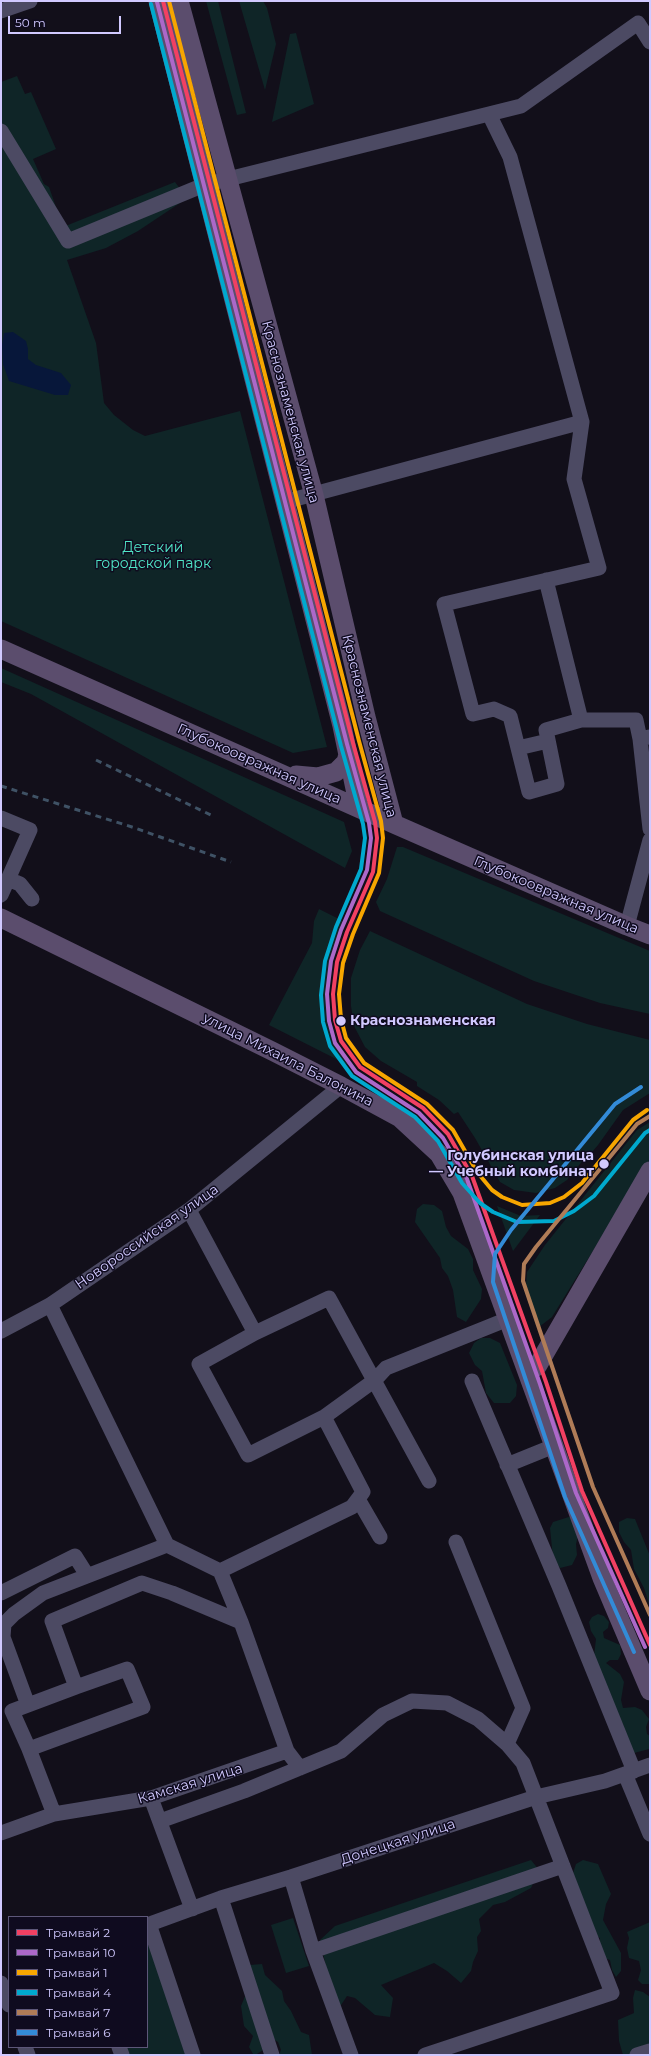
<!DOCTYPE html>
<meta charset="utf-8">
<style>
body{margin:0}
#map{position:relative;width:651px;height:2056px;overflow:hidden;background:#120f1a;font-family:Montserrat,sans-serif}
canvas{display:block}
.frame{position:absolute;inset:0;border:2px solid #d1c9ff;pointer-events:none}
.legend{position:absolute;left:8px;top:1916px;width:140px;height:132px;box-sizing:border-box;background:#0f0b1f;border:1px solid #5d5779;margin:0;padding:5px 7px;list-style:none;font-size:12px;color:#d1c9ff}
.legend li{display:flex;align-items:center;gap:8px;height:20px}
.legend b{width:20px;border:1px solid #5d5779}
.scale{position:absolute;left:8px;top:16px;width:113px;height:18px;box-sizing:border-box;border:2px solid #d1c9ff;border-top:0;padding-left:5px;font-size:12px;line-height:14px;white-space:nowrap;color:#d1c9ff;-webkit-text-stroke:3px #0f0b1f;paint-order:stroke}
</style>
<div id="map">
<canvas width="651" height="2056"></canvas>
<div class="frame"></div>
<ul class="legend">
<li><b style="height:5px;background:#f24062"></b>Трамвай 2</li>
<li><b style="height:5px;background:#ac68c9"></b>Трамвай 10</li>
<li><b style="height:5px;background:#f7a600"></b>Трамвай 1</li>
<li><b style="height:5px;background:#00a9ce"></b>Трамвай 4</li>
<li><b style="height:5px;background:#b07c57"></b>Трамвай 7</li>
<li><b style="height:5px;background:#338bd7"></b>Трамвай 6</li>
</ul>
<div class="scale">50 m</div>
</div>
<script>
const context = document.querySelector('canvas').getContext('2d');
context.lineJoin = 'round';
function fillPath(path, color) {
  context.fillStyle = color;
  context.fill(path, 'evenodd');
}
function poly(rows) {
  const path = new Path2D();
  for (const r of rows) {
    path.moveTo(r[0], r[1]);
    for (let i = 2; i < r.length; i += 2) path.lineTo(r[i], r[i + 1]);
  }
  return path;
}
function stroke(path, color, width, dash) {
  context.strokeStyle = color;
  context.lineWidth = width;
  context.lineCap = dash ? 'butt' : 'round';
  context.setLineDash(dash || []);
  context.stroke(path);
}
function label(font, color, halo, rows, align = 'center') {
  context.font = font + ' Montserrat,sans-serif';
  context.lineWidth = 3;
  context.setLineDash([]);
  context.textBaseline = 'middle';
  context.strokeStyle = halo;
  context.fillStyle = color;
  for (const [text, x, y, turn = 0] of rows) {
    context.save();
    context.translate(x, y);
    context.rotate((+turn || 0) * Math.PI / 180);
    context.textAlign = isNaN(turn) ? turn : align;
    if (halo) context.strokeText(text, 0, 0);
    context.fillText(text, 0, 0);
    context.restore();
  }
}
fillPath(poly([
 [206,1,218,1,246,113,237,115],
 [239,1,263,1,267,8,276,44,265,90],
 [296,33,314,104,272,122,290,34],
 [17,76,25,94,31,92,56,149,33,159,44,184,49,187,63,227,175,182,184,194,186,199,138,231,106,248,67,260,96,343,104,403,114,415,133,430,145,436,240,411,327,747,293,753,1,621,1,82],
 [1,668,344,822,352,851,345,868,31,694,1,682],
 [397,847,403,847,650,951,650,1014,600,1003,534,981,380,911,376,902,387,879],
 [319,909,345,922,330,960,326,995,328,1026,348,1065,269,1025,312,943,314,921],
 [370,931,527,1004,587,1024,650,1040,650,1093,623,1110,598,1145,586,1159,584,1159,567,1180,555,1188,536,1193,514,1190,500,1182,475,1138,458,1112,454,1114,439,1100,417,1086,417,1082,381,1061,365,1047,354,1026,351,1006,351,978,360,950],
 [650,1122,650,1159,552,1317,539,1327,526,1286,527,1272,545,1245,637,1130],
 [423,1204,434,1205,442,1211,446,1227,451,1236,468,1249,473,1259,473,1270,482,1289,481,1299,466,1322,457,1317,453,1290,448,1276,442,1268,440,1258,415,1222,417,1209],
 [497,1206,521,1216,540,1215,513,1251],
 [481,1338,490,1338,500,1343,517,1385,516,1396,510,1403,494,1403,486,1393,482,1371,475,1365,469,1353,474,1343],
 [572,1516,578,1536,576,1544,577,1555,572,1565,560,1568,553,1558,550,1528,553,1522],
 [627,1518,635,1519,650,1556,650,1607,644,1588,634,1569,631,1550,624,1542,619,1532,619,1522],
 [598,1614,604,1616,609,1622,608,1628,603,1632,604,1638,620,1645,621,1654,618,1660,610,1660,606,1663,620,1674,624,1682,621,1700,623,1708,635,1707,642,1710,649,1719,646,1727,647,1734,650,1736,649,1749,634,1753,626,1742,623,1724,611,1708,594,1656,596,1639,591,1631,589,1622,592,1617],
 [531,1860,539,1870,531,1888,505,1902,493,1905,479,1919,481,1931,477,1937,478,1951,473,1962,471,1971,461,1983,447,1971,434,1963,381,1985,393,1998,390,2017,375,2015,355,1998,347,1996,341,2005,335,2006,320,1940,335,1926],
 [583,1860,598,1864,611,1894,606,1904,603,1920,621,1953,621,1971,616,1977,612,1970,610,1960,604,1958,600,1948,600,1938,592,1934,573,1873,576,1864],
 [293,1918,309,1966,286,1973,271,1925],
 [650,1922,650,1984,642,1984,638,1980,641,1970,639,1961,629,1958,627,1948,629,1938,627,1932],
 [152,1944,189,2055,126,2055,123,2047,147,2047,147,1946],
 [262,1964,265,1975,282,1991,284,2001,291,2011,301,2032,309,2035,312,2055,279,2055,281,2050,278,2042,269,2037,263,2050,257,2054,253,2054,249,2047,253,2036,244,2026,241,2006,246,1994,250,1965],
 [635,1990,643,1992,650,1997,650,2055,623,2055,619,2041,618,2020,634,2013,633,1998]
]), '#0f2527');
fillPath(poly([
 [13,332,26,341,28,349,28,359,36,365,61,373,71,385,68,395,55,395,9,381,3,364,2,345,4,333]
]), '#07173a');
stroke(poly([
 [1,11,30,1],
 [1,131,68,241,204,185,521,106,638,23,650,42],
 [284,502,582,422,510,157,489,114],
 [546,580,581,720,546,730,557,784,529,792,510,716,494,709,473,714,444,604,599,568,574,479,582,422],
 [581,720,636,720,640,739,649,737],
 [640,739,650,829],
 [518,748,548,741],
 [1,818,30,830,1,895],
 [8,879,20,884,32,899],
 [627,926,650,840],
 [189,1210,255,1333],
 [50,1305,167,1545,220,1571],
 [1,1331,50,1305,189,1210,341,1086],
 [472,1381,559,1586,634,1771],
 [324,1417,248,1455,199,1364,255,1333,329,1298,429,1481],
 [507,1465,554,1446],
 [358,1499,380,1537],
 [1,1593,75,1556,87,1575],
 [28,1705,76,1687],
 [29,1749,143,1707,127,1669,76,1687,52,1621,142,1583,172,1593,241,1622],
 [300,1768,287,1751,241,1622,220,1571,352,1507,358,1499,363,1492,324,1417,375,1380,386,1368,508,1319],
 [625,1774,650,1834],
 [151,1798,192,1909],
 [54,1814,29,1749,12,1711,28,1705,3,1637,4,1624,14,1614,43,1593,167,1545],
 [160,1821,244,1791,341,1751,383,1715,412,1701,447,1703,478,1719,507,1744],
 [1,1833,54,1814,151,1798,287,1751],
 [291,1877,313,1951,351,2055],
 [221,1898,272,2055],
 [149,1924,193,2055],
 [147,1925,221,1898,291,1877,536,1797,605,1781,650,1765],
 [313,1951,563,1866],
 [1,1983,9,2005],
 [25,2047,28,2055],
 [119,2047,122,2055],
 [425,2055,612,1993,523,1763,507,1744,523,1708,456,1542],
 [637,2055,650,2051]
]), '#4c4a63', 15);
stroke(poly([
 [158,1,342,726,359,808],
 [179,1,314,495,366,717,394,824],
 [1,649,394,824,627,926,650,935],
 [296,775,318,777,336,772,346,762,348,754],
 [1,918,272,1051,341,1086,400,1118,439,1154,462,1193,602,1578,650,1691],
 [528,1373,538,1365,650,1171]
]), '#5b4d6d', 19);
stroke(poly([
 [96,760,215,817],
 [1,786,132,827,231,862]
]), '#3f5265', 3, [6, 5]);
stroke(poly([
 [163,1,353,743,375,822,377,838,373,872,347,932,337,962,333,994,335,1020,341,1041,360,1067,423,1108,448,1134,472,1176,546,1382,582,1491,650,1645]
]), '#f24062', 4);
stroke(poly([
 [157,2,347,744,369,823,371,838,367,870,341,930,331,961,327,994,329,1021,335,1043,356,1072,419,1113,443,1138,467,1179,540,1384,576,1493,645,1647]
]), '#ac68c9', 4);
stroke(poly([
 [169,1,359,741,381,821,383,838,379,873,353,934,343,963,339,994,341,1019,346,1038,364,1063,427,1104,453,1130,477,1172,492,1190,502,1197,522,1205,550,1203,564,1197,582,1183,633,1120,647,1110]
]), '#f7a600', 4);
stroke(poly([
 [151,4,341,746,363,824,365,838,361,869,336,927,325,961,321,995,323,1022,330,1046,352,1076,415,1117,438,1141,462,1183,480,1203,493,1212,517,1222,554,1221,574,1211,594,1196,645,1133,650,1130]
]), '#00a9ce', 4);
stroke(poly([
 [650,1116,637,1124,536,1247,524,1264,523,1281,593,1487,650,1615]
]), '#b07c57', 4);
stroke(poly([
 [634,1652,565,1497,493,1282,495,1254,511,1230,615,1104,641,1087]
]), '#338bd7', 4);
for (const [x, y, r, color] of [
 [341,1021,5.5,"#d1c9ff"],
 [604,1164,5.5,"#d1c9ff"]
]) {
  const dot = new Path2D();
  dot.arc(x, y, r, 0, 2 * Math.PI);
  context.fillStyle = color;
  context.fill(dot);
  stroke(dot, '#0f0b1f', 1.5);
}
label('14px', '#d1c9ff', '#0f0b1f', [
 ["Краснознаменская улица",290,412,75],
 ["Краснознаменская улица",369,726,76],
 ["Глубокоовражная улица",259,764,24],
 ["Глубокоовражная улица",556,895,23],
 ["улица Михаила Балонина",288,1060,27],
 ["Новороссийская улица",147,1237,-35],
 ["Камская улица",190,1784,-17],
 ["Донецкая улица",398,1842,-18]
]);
label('14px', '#4fe5c6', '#0f0b1f', [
 ["Детский",153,548],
 ["городской парк",153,564]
]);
label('bold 14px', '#d1c9ff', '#0f0b1f', [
 ["Краснознаменская",350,1021],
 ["Голубинская улица",594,1156,"right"],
 ["— Учебный комбинат",594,1172,"right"]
], 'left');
</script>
